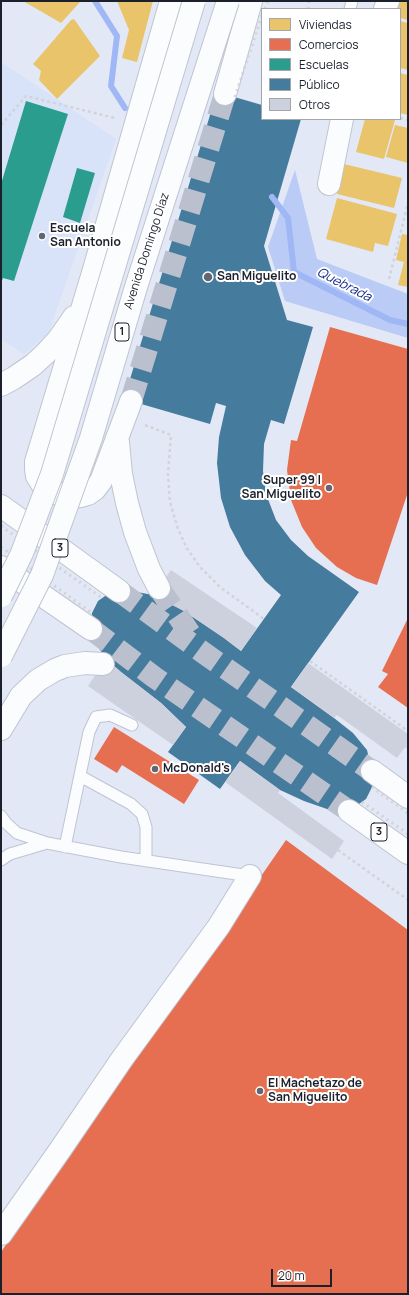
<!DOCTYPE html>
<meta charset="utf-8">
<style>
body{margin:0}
#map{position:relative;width:409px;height:1295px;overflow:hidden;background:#e2e8f6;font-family:Manrope,sans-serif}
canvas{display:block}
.frame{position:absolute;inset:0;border:2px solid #1b202b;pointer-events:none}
.legend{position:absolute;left:261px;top:8px;width:140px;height:112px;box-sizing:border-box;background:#fff;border:1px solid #a4a6aa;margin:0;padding:5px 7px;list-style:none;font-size:12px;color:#1b202b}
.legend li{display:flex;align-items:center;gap:8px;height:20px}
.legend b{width:20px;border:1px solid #a4a6aa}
.scale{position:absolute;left:271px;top:1269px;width:61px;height:18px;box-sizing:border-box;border:2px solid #1b202b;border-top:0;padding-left:5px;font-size:12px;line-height:14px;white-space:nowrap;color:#1b202b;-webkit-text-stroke:3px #fff;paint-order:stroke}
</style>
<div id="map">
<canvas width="409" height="1295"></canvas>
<div class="frame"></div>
<ul class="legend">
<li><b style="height:11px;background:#e9c46a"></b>Viviendas</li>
<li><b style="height:11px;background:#e76f51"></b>Comercios</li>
<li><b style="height:11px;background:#2a9d8f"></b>Escuelas</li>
<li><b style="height:11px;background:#457b9d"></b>Público</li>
<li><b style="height:11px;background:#ccd1dd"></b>Otros</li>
</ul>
<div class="scale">20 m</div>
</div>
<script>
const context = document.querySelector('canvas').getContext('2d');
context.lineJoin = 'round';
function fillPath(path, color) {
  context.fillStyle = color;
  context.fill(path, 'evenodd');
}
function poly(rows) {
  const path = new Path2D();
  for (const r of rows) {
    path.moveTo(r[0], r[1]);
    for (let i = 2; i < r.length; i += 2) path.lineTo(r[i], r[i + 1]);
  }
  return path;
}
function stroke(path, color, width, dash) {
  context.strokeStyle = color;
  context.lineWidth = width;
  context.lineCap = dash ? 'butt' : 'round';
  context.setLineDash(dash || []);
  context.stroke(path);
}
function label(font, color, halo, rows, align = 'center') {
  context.font = font + ' Manrope,sans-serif';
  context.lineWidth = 4;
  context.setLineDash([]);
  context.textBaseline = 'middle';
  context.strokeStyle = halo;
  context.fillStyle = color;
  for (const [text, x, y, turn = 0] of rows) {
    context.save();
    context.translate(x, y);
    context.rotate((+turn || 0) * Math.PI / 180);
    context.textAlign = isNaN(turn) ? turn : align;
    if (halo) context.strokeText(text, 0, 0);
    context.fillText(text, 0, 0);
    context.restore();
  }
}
fillPath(poly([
 [1,62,116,139,49,332,24,354,1,339]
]), '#d8e2f9');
fillPath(poly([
 [295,170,317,259,408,294,408,338,285,301,268,247]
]), '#bacbf5');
fillPath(poly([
 [23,1,81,1,61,23],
 [117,1,153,1,137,62,122,58,129,30],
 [397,1,408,1,408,20,400,18,400,9,396,9],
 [74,19,100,56,57,99,39,80,41,71,33,64,71,20],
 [400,21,408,23,408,70,400,68],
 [400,73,408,75,408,115,400,113],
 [365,119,389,119,395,120,384,159,356,152],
 [395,125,408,128,408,163,386,157],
 [344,164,402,178,394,208,337,194],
 [337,198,397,214,388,246,375,243,373,252,326,239],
 [402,234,408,235,408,287,398,285,404,262,396,260]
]), '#e9c46a');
fillPath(poly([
 [330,327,408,349,408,492,377,585,356,578,337,567,316,548,302,527,291,500,287,470,291,440,297,441],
 [408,618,408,708,378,687,388,674,382,671],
 [114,727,199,780,184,804,122,765,117,773,94,759],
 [286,840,408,930,408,1294,1,1294,1,1252]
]), '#e76f51');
fillPath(poly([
 [26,101,68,114,14,281,3,278,1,283,1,184],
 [77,168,95,173,80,223,63,217]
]), '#2a9d8f');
fillPath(poly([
 [217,92,262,105,262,119,301,119,264,246,287,320,313,327,284,424,271,420,264,444,263,471,266,494,276,520,291,540,308,556,359,592,291,687,334,718,353,733,367,750,372,771,372,787,366,799,349,811,327,809,304,801,280,790,240,761,220,789,168,752,186,727,161,703,121,672,106,659,97,645,91,629,92,613,98,601,108,594,119,591,137,592,153,595,184,611,224,638,241,651,281,595,265,581,245,555,230,527,221,498,217,463,219,437,226,406,216,403,210,424,124,399]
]), '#457b9d');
stroke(poly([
 [95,1,117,36,111,86,125,108],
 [272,197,288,218,294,272,390,320,408,324]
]), '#9fb7f4', 6);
fillPath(poly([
 [171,570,257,628,241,651,224,638,184,611,153,595],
 [106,659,121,672,161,703,186,727,173,745,88,686],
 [308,663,408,734,408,743,397,758,337,715,334,718,291,687],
 [240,761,280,790,278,793,344,841,332,859,225,782]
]), '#ccd1dd');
stroke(poly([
 [131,401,225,94],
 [159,588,193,638],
 [119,591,201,651,372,771],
 [91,629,154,677,349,811]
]), '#bac0cd', 22, [22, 11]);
const service = poly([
 [350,9,352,1],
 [80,776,131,804,142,814,146,827,146,860],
 [1,816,6,823,17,833,47,843,121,857,250,876],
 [65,847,89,732,96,717,110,715,132,725],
 [1,860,10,854,47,843]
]);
const minor = poly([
 [385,9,388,1],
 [329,184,342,119],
 [1,1234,60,1150,122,1059,219,926,250,876]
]);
const primary = poly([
 [225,94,251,1],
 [1,385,14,378,33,365,45,354,58,340,74,317],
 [131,401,101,481,95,489,88,494,81,496,72,497,55,493,47,488,42,484,37,476,36,469,36,462,93,273,171,1],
 [118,442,121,474,127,503,135,532,149,569,159,588],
 [1,506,119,591],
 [1,567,91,629],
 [1,729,21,696,38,680,55,670,65,666,85,663,103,664],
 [372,771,408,797],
 [349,811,408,853]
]);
stroke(service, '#bfc4d0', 13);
stroke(minor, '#bfc4d0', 24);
stroke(primary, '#bfc4d0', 24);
stroke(poly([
 [400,118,408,120],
 [1,125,26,96,115,118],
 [389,279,408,203],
 [145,425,171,435,168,474,170,502,177,526,186,547,200,567,220,587,264,619],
 [310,661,408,731],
 [405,746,408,748],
 [338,850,408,900]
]), '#d2d4d7', 2.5, [3, 3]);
stroke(service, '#fbfcfe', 11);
stroke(minor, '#fbfcfe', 22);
stroke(primary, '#fbfcfe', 22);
stroke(poly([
 [265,9,268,1],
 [308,9,309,1],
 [235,97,262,15],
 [1,526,102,598],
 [1,547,92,613],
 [372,787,408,813],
 [362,802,408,834]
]), '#d1d3d7', 3, [2, 4]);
const primaryBridge = poly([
 [1,596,22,553,52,474,194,1],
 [1,656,42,575,91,438,136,287,228,1]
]);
stroke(primaryBridge, '#bfc4d0', 24, []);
stroke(primaryBridge, '#fbfcfe', 22);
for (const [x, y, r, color] of [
 [42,236,4,"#616672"],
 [208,277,5,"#616672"],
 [329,488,4,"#616672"],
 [155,769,4,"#616672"],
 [260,1091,4,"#616672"]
]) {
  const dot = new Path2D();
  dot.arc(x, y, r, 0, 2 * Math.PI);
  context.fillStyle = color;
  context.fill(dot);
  stroke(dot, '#fff', 1.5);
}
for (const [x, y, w] of [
 [122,332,14],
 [60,548,16],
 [379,832,16]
]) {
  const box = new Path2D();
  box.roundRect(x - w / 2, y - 9, w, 18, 3);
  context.fillStyle = '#fff';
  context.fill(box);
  stroke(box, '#1b202b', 1);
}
label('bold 11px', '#1b202b', null, [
 ["1",122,332],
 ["3",60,548],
 ["3",379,832]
]);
label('bold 12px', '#1b202b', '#fff', [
 ["Escuela",50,229],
 ["San Antonio",50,243],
 ["San Miguelito",217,277],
 ["Super 99 |",321,481,"right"],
 ["San Miguelito",321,495,"right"],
 ["McDonald's",163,769],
 ["El Machetazo de",268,1084],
 ["San Miguelito",268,1098]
], 'left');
label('12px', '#1b202b', '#fff', [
 ["Avenida Domingo Díaz",147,251,-72]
]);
label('italic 13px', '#162b87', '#fff', [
 ["Quebrada",344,285,27]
]);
</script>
